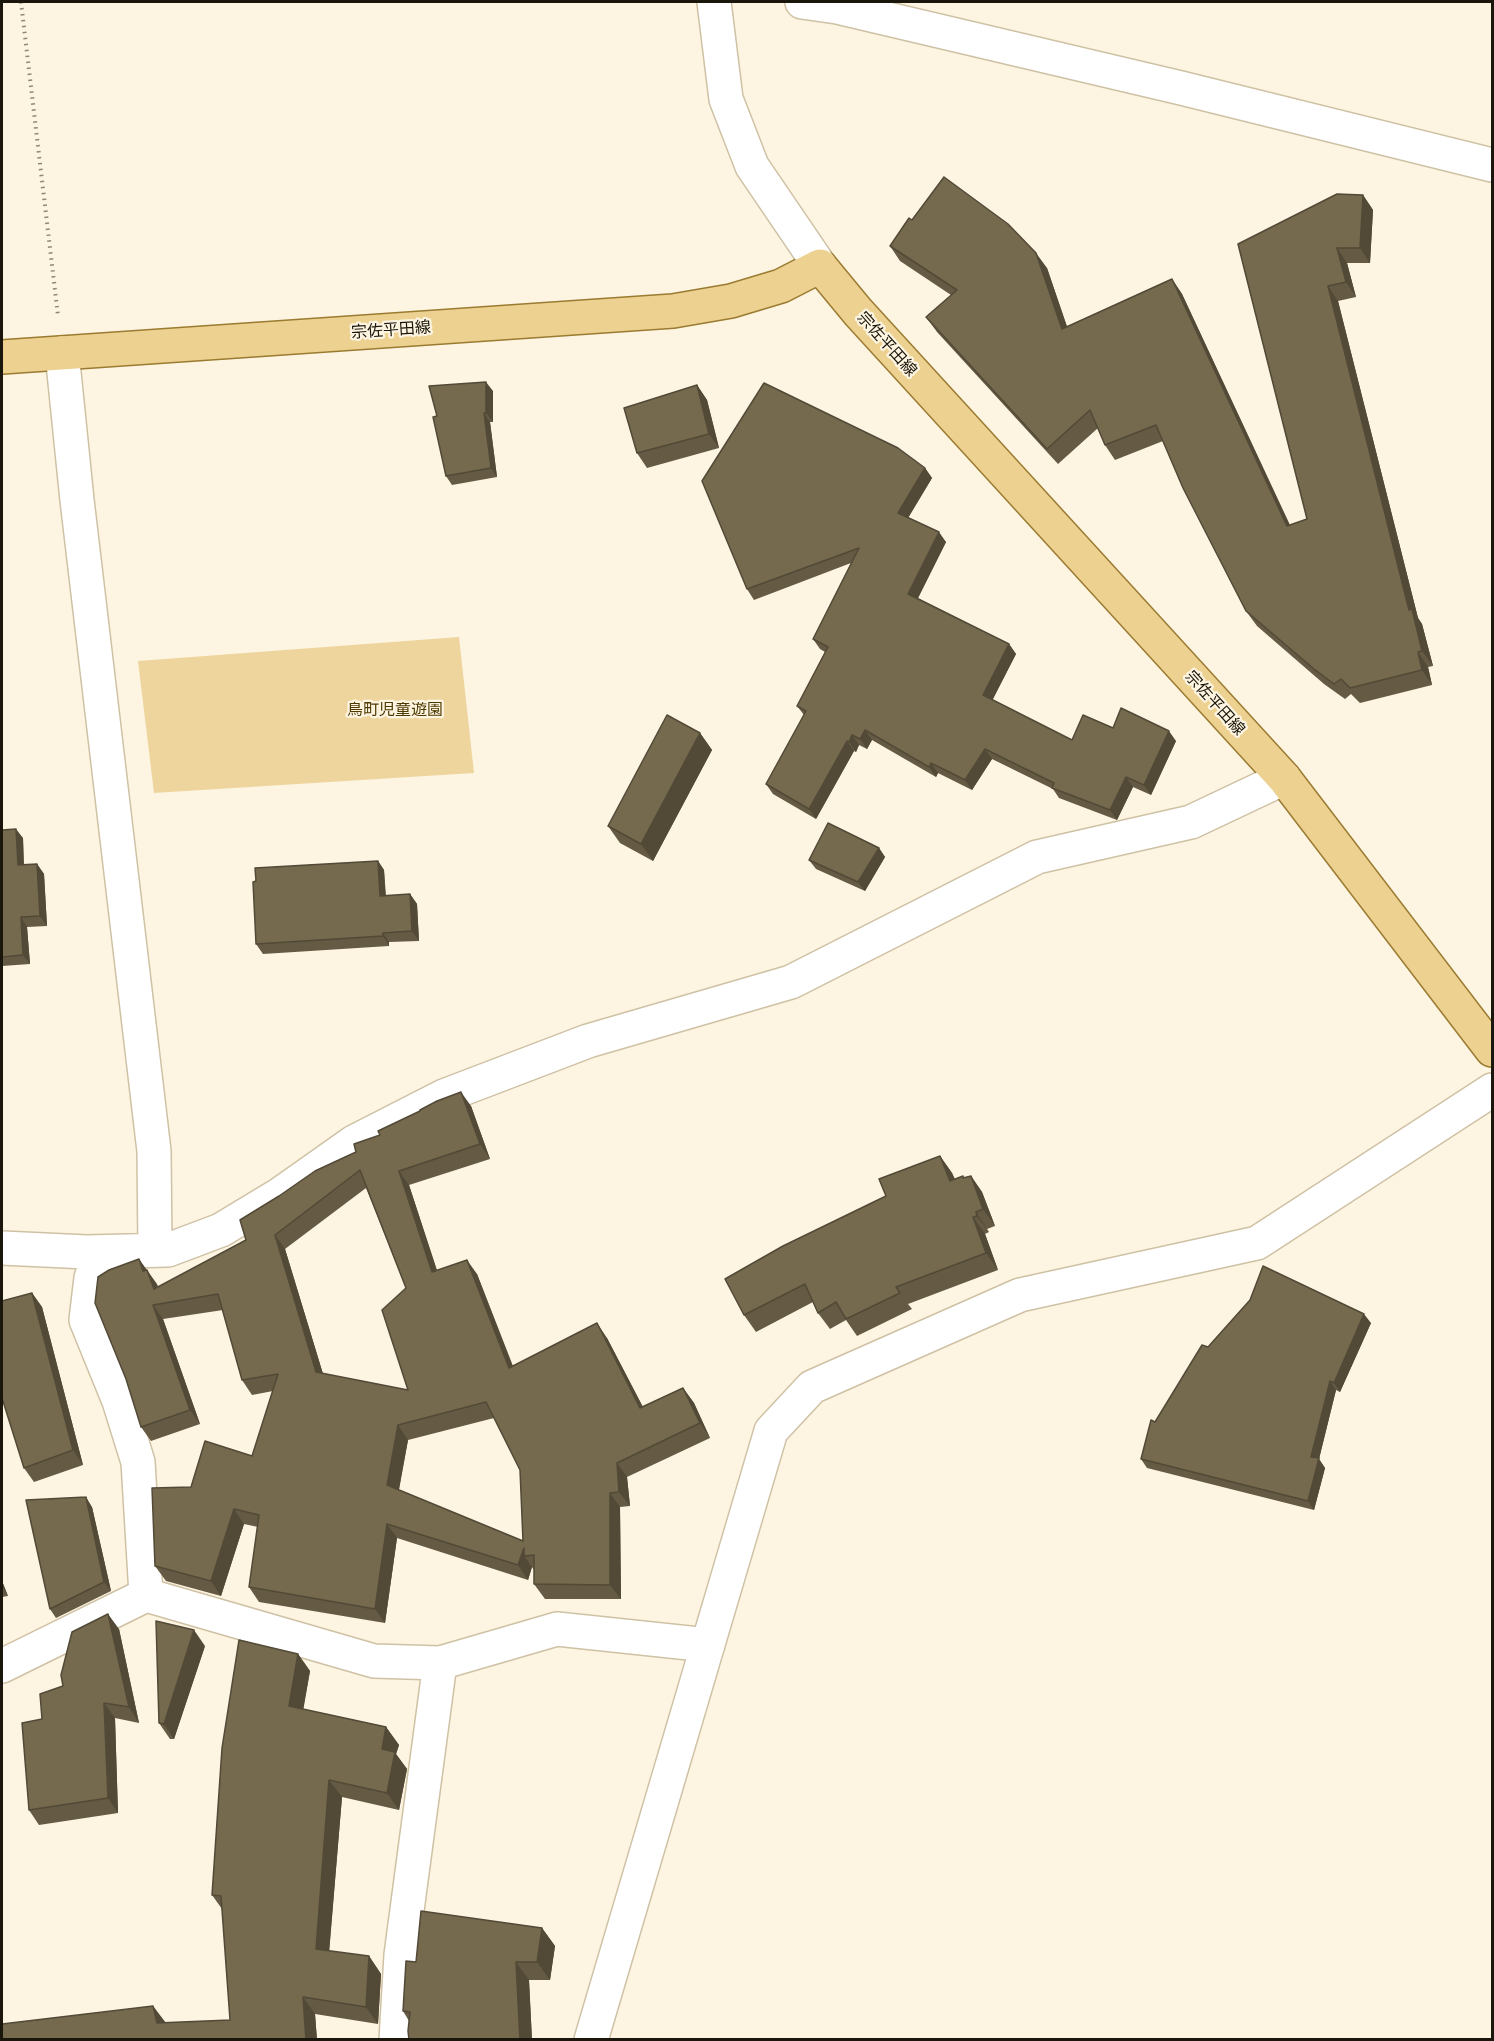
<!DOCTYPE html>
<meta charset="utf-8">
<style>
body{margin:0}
#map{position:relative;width:1494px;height:2041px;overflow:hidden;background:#fdf5e2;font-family:"Asap Condensed",sans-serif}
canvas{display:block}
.frame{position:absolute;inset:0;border:3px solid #1b160b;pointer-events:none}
</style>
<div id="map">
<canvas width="1494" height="2041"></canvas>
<div class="frame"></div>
</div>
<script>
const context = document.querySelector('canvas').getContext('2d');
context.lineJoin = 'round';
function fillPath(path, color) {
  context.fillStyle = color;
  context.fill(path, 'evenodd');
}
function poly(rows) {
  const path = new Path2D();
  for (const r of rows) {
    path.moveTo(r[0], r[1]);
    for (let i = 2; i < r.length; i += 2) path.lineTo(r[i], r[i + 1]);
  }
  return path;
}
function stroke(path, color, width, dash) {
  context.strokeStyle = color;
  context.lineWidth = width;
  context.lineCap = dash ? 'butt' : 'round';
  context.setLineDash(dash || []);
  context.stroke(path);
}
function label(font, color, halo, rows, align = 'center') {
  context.font = font + ' "Asap Condensed","Noto Sans JP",sans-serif';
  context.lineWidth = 4.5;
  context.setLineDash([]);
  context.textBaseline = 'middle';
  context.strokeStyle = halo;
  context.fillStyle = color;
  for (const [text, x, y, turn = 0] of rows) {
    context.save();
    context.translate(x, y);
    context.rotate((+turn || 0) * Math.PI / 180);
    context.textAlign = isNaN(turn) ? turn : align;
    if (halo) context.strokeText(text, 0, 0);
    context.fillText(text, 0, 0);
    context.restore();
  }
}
fillPath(poly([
 [459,637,474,773,154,793,138,661]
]), '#eed59e');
const minor = poly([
 [714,2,726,99,752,166,820,266],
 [802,2,837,7,1181,88,1492,165],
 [62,353,77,500,154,1151,155,1250],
 [2,1248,87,1252,168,1250,221,1230,279,1195,354,1142,444,1096,588,1041,791,982,1037,857,1191,822,1284,778],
 [99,1252,91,1278,86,1320,119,1401,138,1462,146,1595],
 [2,1666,146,1595,374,1661,440,1663,557,1629,708,1645],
 [396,2040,401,1955,440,1663],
 [591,2040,771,1431,812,1387,1020,1295,1257,1243,1492,1090]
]);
const major = poly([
 [2,357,673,311,731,301,781,286,820,266,858,312,1284,778,1492,1050]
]);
stroke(minor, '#cfc1a4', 36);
stroke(major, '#9b7b31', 36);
stroke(poly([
 [21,2,58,316]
]), '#8e8879', 4, [1.5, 4.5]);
stroke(minor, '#fff', 33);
stroke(major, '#ecd190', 33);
fillPath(poly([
 [1363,195,1373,210,1370,263,1347,263,1356,297,1338,301,1418,618,1422,624,1433,666,1428,667,1432,685,1360,703,1351,694,1345,699,1324,684,1257,626,1246,611,1163,441,1115,460,1105,445,1098,428,1058,464,937,332,926,317,951,295,900,261,890,246,912,220,1047,268,1067,327,1172,279,1182,294,1290,525,1307,519,1238,244],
 [697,385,707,400,719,448,647,468,637,453],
 [493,391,493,422,490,422,497,477,452,485,446,476,437,416],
 [925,468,932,478,908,518,946,542,918,598,1009,644,1016,654,992,700,1072,740,1113,728,1176,741,1151,795,1133,787,1117,820,1059,798,1053,789,992,759,972,790,938,773,936,777,872,740,867,749,859,745,856,752,854,751,816,819,773,794,766,784,804,715,797,706,825,652,820,649,813,639,851,563,754,600,747,589],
 [700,733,712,750,653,861,620,843,608,826],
 [2,830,23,838,24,865,37,864,44,874,47,926,27,927,30,964,2,966],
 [879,848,885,857,865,891,816,869,809,860],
 [378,861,384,870,386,896,410,894,417,904,419,941,389,942,389,946,263,954,256,944],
 [471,1106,490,1159,409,1185,437,1270,477,1274,513,1366,607,1338,643,1407,683,1388,694,1403,710,1438,627,1477,630,1506,620,1507,621,1599,545,1599,534,1584,534,1570,532,1567,528,1580,397,1538,385,1623,259,1602,249,1587,258,1527,244,1524,221,1596,166,1581,155,1566,191,1487,252,1456,273,1391,252,1395,242,1380,223,1310,163,1319,200,1424,151,1441,141,1427,139,1259,146,1270,147,1270,158,1287,246,1240,240,1220],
 [366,1188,406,1288,408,1390,323,1374,285,1249],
 [494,1418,520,1470,523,1541,399,1490,408,1440],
 [940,1156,952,1173,955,1179,963,1176,964,1178,971,1176,982,1192,995,1226,987,1229,989,1232,985,1234,998,1270,908,1304,912,1309,857,1336,846,1320,830,1329,818,1313,813,1302,756,1332,744,1315,886,1196],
 [32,1293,42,1307,83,1465,34,1482,24,1468],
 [1371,1323,1340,1392,1336,1390,1319,1459,1325,1468,1314,1510,1147,1468,1141,1459,1155,1422,1208,1347],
 [92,1507,111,1591,56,1618,50,1609],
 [2,1581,8,1596,2,1597],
 [119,1629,139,1723,115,1718,118,1813,39,1825,29,1810,42,1719],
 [205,1646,174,1739,170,1739,159,1723],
 [298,1654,310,1671,303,1709,386,1727,399,1745,396,1754,407,1769,399,1810,342,1797,329,1951,369,1956,381,1974,378,2024,315,2014,317,2040,2,2040,153,2006,165,2023,230,2020,222,1909,212,1895],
 [542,1928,555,1946,550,1980,529,1980,532,2040,409,2040,409,2021,403,2011,416,1962]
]), '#655a43');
fillPath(poly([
 [1363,195,1373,210,1370,263,1360,248],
 [1337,248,1347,263,1356,297,1346,282],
 [1036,253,1047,268,1073,344,1062,329],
 [1172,279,1182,294,1297,541,1287,526],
 [1328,286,1338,301,1418,618,1422,624,1433,666,1422,651,1409,610],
 [486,382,493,391,493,422,486,413],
 [697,385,707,400,719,448,709,434],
 [484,413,490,422,497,477,491,468],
 [925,468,932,478,905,523,898,513],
 [939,532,946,542,915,604,908,594],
 [1009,644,1016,654,990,705,983,695],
 [1418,652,1428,667,1432,685,1422,670],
 [865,730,872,740,867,749,860,739],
 [1169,731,1176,741,1151,795,1144,785],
 [700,733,712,750,653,861,641,844],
 [852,735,859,745,856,752,849,742],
 [847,741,854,751,816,819,809,809],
 [985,749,992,759,972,790,965,780],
 [931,763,938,773,936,777,929,767],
 [1126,777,1133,787,1117,820,1110,810],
 [16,829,23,838,24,874,18,865],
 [879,848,885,857,865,891,858,882],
 [378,861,384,870,386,906,380,896],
 [37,864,44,874,47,926,40,916],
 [410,894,417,904,419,941,412,931],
 [21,917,27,927,30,964,23,955],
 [383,933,389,942,389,946,383,936],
 [461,1092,471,1106,490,1159,480,1144],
 [940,1156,952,1173,962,1198,950,1181],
 [399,1171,409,1185,442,1287,432,1272],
 [971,1176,982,1192,995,1226,983,1209],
 [976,1212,987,1229,989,1232,977,1216],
 [973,1217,985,1234,998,1270,986,1253],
 [275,1235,285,1249,327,1387,316,1372],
 [139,1259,157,1284,164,1304,143,1271],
 [467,1260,477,1274,519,1383,509,1368],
 [32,1293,42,1307,83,1465,73,1450],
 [153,1305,163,1319,200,1424,190,1410],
 [1364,1314,1371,1323,1340,1392,1334,1383],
 [597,1323,607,1338,651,1423,640,1408],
 [1330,1381,1336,1390,1319,1459,1325,1468,1314,1510,1308,1501,1311,1457],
 [683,1388,694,1403,710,1438,700,1423],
 [398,1425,408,1440,397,1499,387,1485],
 [617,1463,627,1477,630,1506,619,1492],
 [610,1493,620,1507,621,1599,610,1585],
 [86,1497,92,1507,111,1591,104,1582],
 [234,1509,244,1524,221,1596,211,1581],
 [387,1524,397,1538,385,1623,375,1609],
 [524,1548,524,1556,532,1567,528,1580,518,1565],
 [2,1581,8,1596,2,1586],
 [108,1614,119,1629,139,1723,129,1707],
 [194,1630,205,1646,174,1739,164,1724],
 [298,1654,310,1671,301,1723,289,1706],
 [104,1703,115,1718,118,1813,108,1798],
 [386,1727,399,1745,396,1754,407,1769,399,1810,387,1793,382,1749],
 [329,1780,342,1797,328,1966,316,1949],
 [542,1928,555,1946,550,1980,537,1962],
 [369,1956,381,1974,378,2024,366,2007],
 [516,1962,529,1980,532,2040,520,2040],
 [303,1997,315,2014,317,2040,306,2040],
 [153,2006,166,2023,157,2023]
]), '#524a37');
const building = poly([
 [944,177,1008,224,1036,253,1062,329,1172,279,1287,526,1307,519,1238,244,1337,194,1363,195,1360,248,1337,248,1346,282,1328,286,1409,610,1412,609,1422,651,1418,652,1422,670,1350,688,1341,679,1334,684,1314,669,1246,611,1183,488,1156,425,1105,445,1090,410,1047,449,926,317,957,290,890,246,909,218,912,220,944,177],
 [486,382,486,413,484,413,491,468,446,476,433,417,437,416,429,386,486,382],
 [764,383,898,448,925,468,898,513,939,532,908,594,1009,644,983,695,1072,740,1083,715,1113,728,1121,708,1169,731,1144,785,1126,777,1110,810,1052,788,1054,783,985,749,965,780,931,763,929,767,865,730,860,739,852,735,849,742,847,741,809,809,766,784,806,711,797,706,828,647,813,639,859,548,747,589,702,481,764,383],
 [697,385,709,434,637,453,624,408,697,385],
 [667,715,700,733,641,844,608,826,667,715],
 [828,823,879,848,858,882,809,860,828,823],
 [16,829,18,865,37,864,40,916,21,917,23,955,2,957,2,830,16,829],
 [378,861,380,896,410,894,412,931,383,933,383,936,256,944,253,882,256,881,255,868,378,861],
 [461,1092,480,1144,399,1171,432,1272,467,1260,509,1368,597,1323,640,1408,683,1388,700,1423,617,1463,619,1492,610,1493,610,1585,534,1584,534,1555,524,1556,524,1548,518,1565,387,1524,375,1609,249,1587,259,1515,234,1509,211,1581,155,1566,152,1488,191,1487,205,1441,252,1456,278,1374,242,1380,218,1294,153,1305,190,1410,141,1427,126,1379,95,1303,98,1277,109,1270,139,1259,143,1271,147,1270,154,1289,246,1240,240,1220,279,1196,315,1171,356,1152,354,1144,380,1135,378,1131,420,1111,420,1110,437,1101,461,1092],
 [360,1170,406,1288,382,1310,408,1390,316,1372,275,1235,360,1170],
 [486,1402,520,1470,523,1541,387,1485,398,1425,486,1402],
 [940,1156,950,1181,963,1176,963,1178,971,1176,983,1209,976,1212,977,1216,973,1217,986,1253,896,1287,900,1293,846,1319,836,1302,818,1313,805,1284,744,1315,725,1279,783,1246,886,1196,879,1179,940,1156],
 [1263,1266,1364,1314,1334,1383,1330,1381,1311,1457,1319,1458,1308,1501,1141,1459,1151,1420,1155,1422,1202,1345,1208,1347,1250,1300,1263,1266],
 [32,1293,73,1450,24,1468,2,1398,2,1301,32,1293],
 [86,1497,104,1582,50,1609,26,1500,86,1497],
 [108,1614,129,1707,104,1703,108,1798,29,1810,22,1723,42,1719,40,1694,63,1686,61,1675,72,1632,108,1614],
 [156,1621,194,1630,164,1724,159,1723,156,1621],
 [239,1640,298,1654,289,1706,386,1727,382,1749,395,1752,387,1793,329,1780,316,1949,369,1956,366,2007,303,1997,306,2040,2,2040,2,2024,153,2006,157,2023,230,2020,221,1896,212,1895,222,1748,239,1640],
 [421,1911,542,1928,537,1962,516,1962,520,2040,409,2040,408,2031,410,2012,403,2011,406,1961,416,1962,421,1911]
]);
fillPath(building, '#75694e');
stroke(building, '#524a37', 1.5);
label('16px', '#1b160b', '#fdf5e2', [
 ["宗佐平田線",391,330,-4],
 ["宗佐平田線",887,344,48],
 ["宗佐平田線",1215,703,48]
]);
label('16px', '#4e3900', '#fdf5e2', [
 ["鳥町児童遊園",395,710]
]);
</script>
